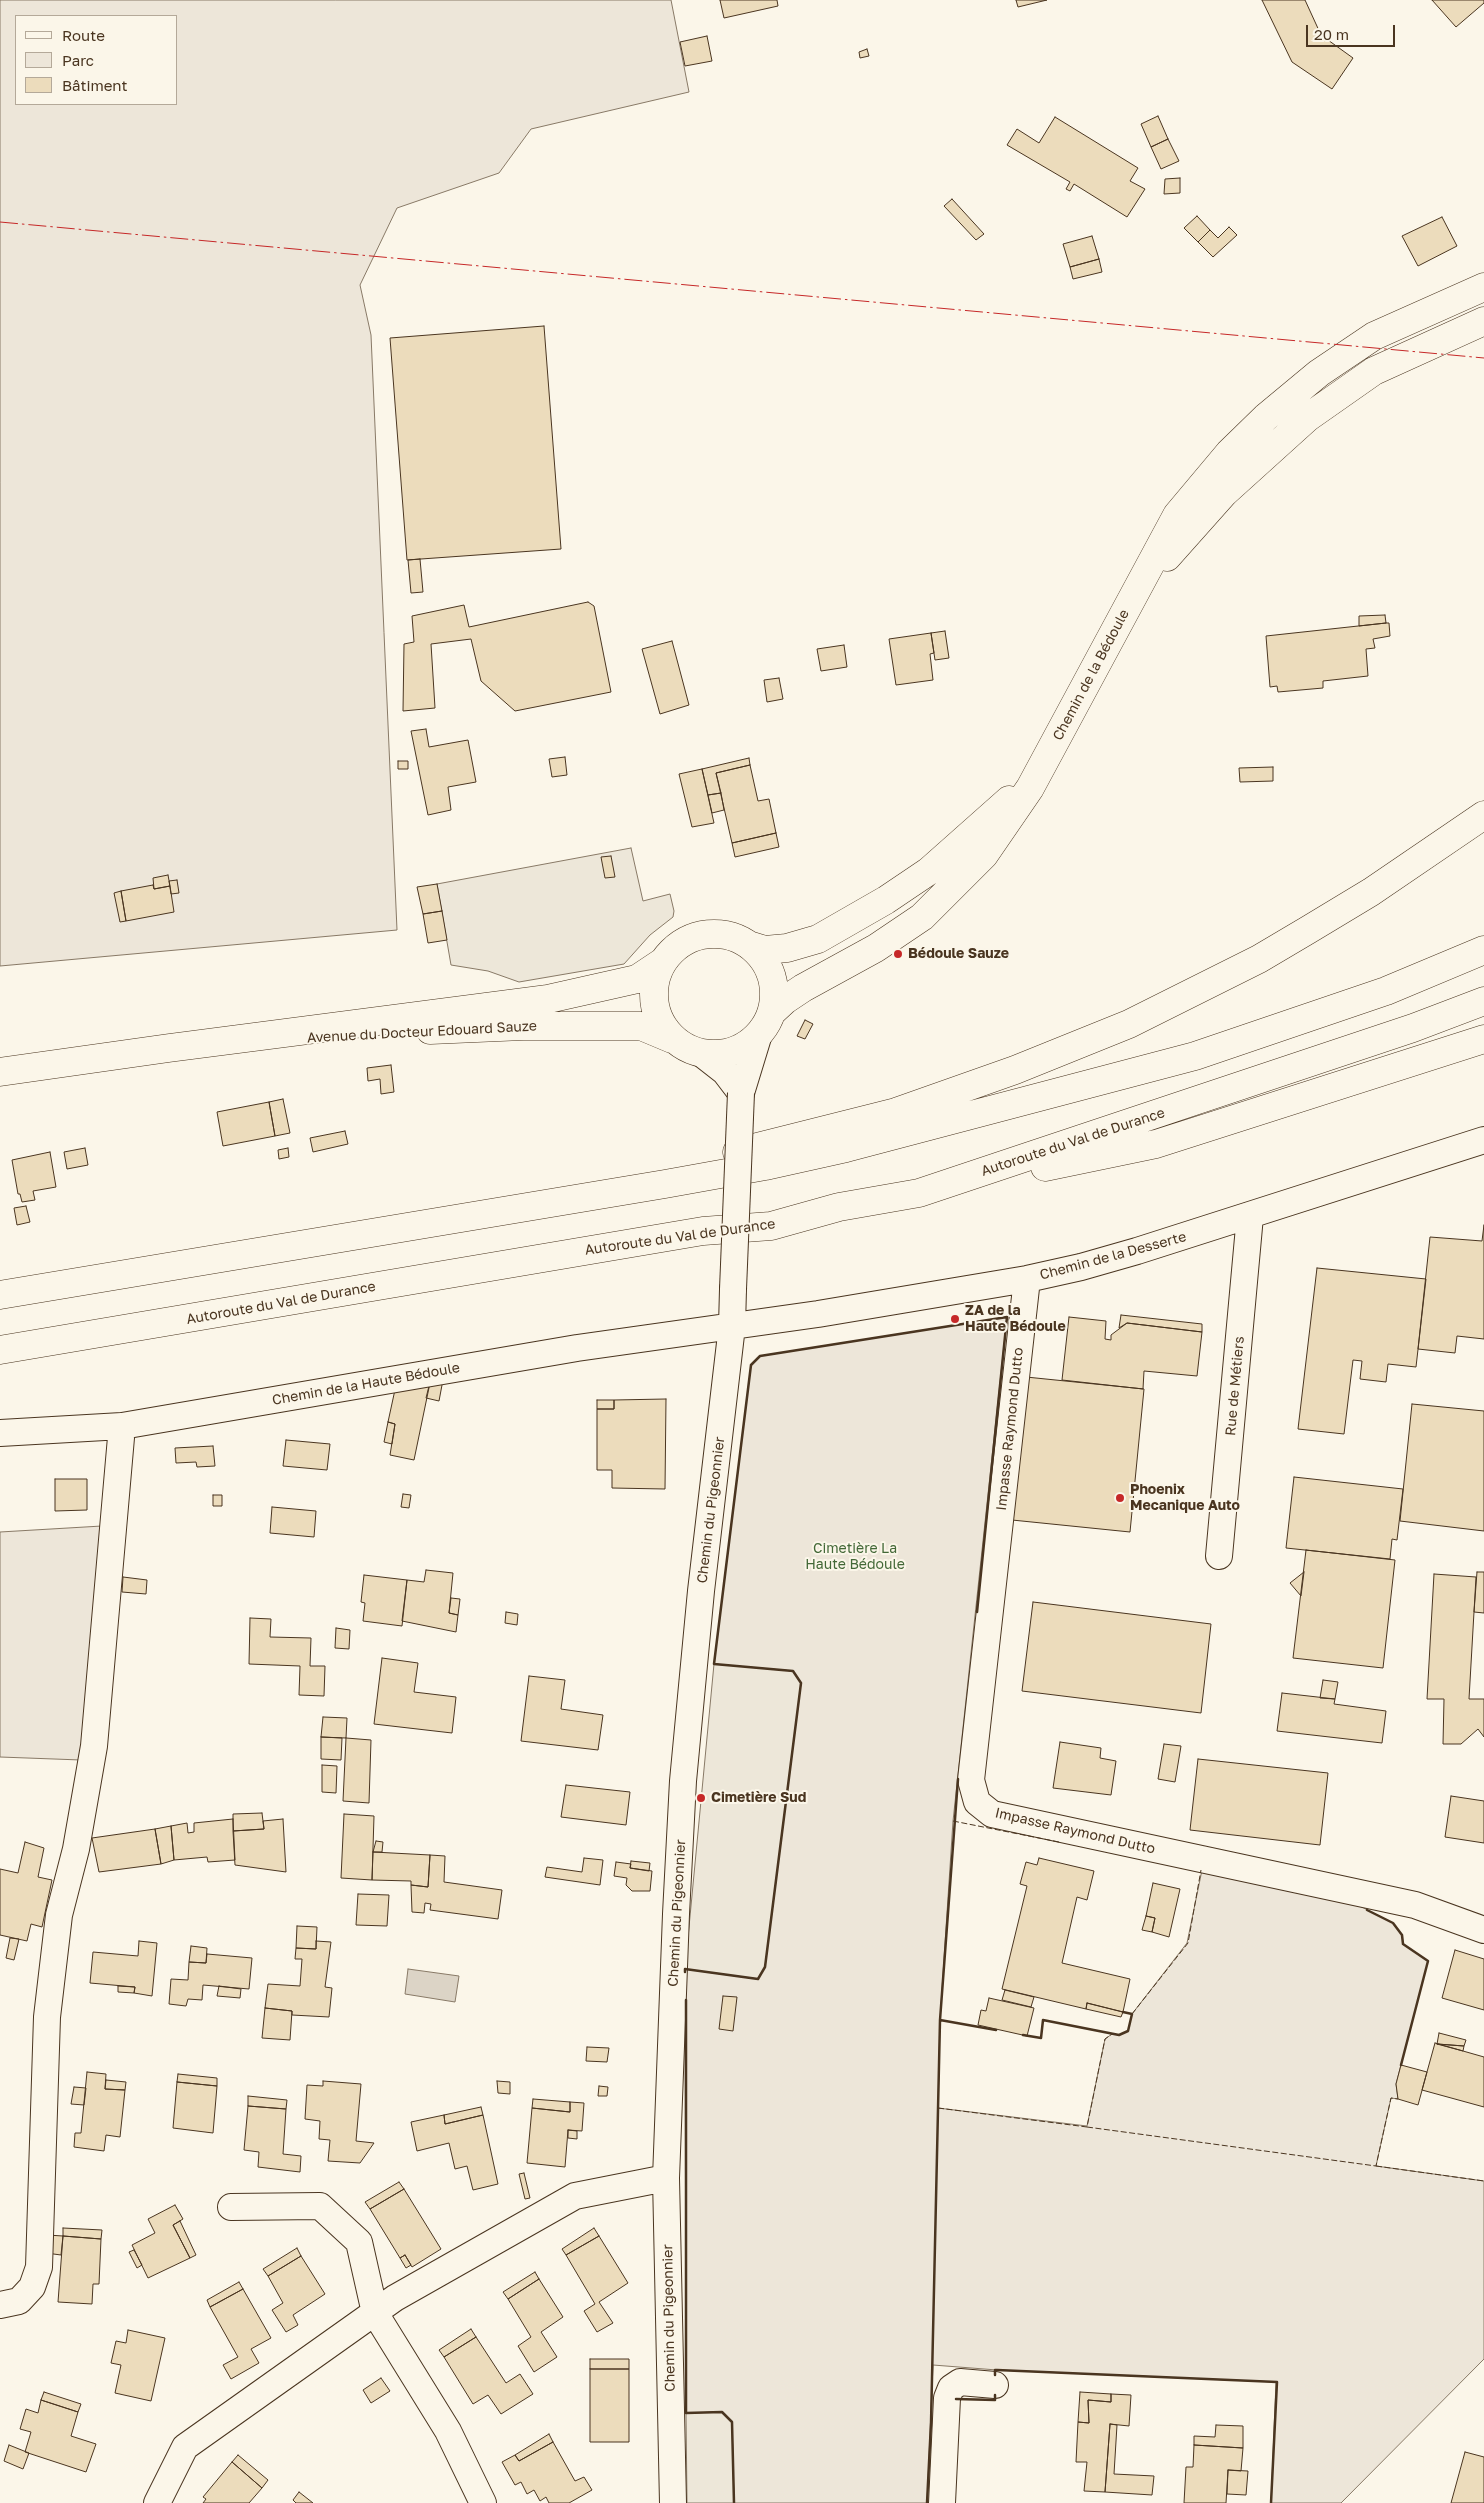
<!DOCTYPE html>
<meta charset="utf-8">
<style>
body{margin:0}
#map{position:relative;width:1484px;height:2503px;overflow:hidden;background:#fbf6e9;font-family:"Golos Text",sans-serif}
canvas{display:block}
.legend{position:absolute;left:15px;top:15px;width:162px;height:90px;box-sizing:border-box;background:#fbf6e9;border:1px solid #b4a999;margin:0;padding:6px 9px;list-style:none;font-size:15px;color:#4a3520}
.legend li{display:flex;align-items:center;gap:10px;height:25px}
.legend b{width:25px;border:1px solid #b4a999}
.scale{position:absolute;left:1306px;top:25px;width:89px;height:22px;box-sizing:border-box;border:2px solid #4a3520;border-top:0;padding-left:6px;font-size:15px;line-height:18px;white-space:nowrap;color:#4a3520;-webkit-text-stroke:4px #fbf6e9;paint-order:stroke}
</style>
<div id="map">
<canvas width="1484" height="2503"></canvas>
<ul class="legend">
<li><b style="height:6px;background:#fbf6e9"></b>Route</li>
<li><b style="height:14px;background:#ede6d9"></b>Parc</li>
<li><b style="height:14px;background:#ecdcbc"></b>Bâtiment</li>
</ul>
<div class="scale">20 m</div>
</div>
<script>
const context = document.querySelector('canvas').getContext('2d');
context.lineJoin = 'round';
function fillPath(path, color) {
  context.fillStyle = color;
  context.fill(path, 'evenodd');
}
function poly(rows) {
  const path = new Path2D();
  for (const r of rows) {
    if (r.length === 3) {
      path.moveTo(r[0] + r[2], r[1]);
      path.arc(r[0], r[1], r[2], 0, 2 * Math.PI);
      continue;
    }
    path.moveTo(r[0], r[1]);
    for (let i = 2; i < r.length; i += 2) path.lineTo(r[i], r[i + 1]);
  }
  return path;
}
function stroke(path, color, width, dash) {
  context.strokeStyle = color;
  context.lineWidth = width;
  context.lineCap = dash ? 'butt' : 'round';
  context.setLineDash(dash || []);
  context.stroke(path);
}
function label(font, color, halo, rows, align = 'center') {
  context.font = font + ' "Golos Text",sans-serif';
  context.lineWidth = 4;
  context.setLineDash([]);
  context.textBaseline = 'middle';
  context.strokeStyle = halo;
  context.fillStyle = color;
  for (const [text, x, y, turn = 0] of rows) {
    context.save();
    context.translate(x, y);
    context.rotate((+turn || 0) * Math.PI / 180);
    context.textAlign = isNaN(turn) ? turn : align;
    if (halo) context.strokeText(text, 0, 0);
    context.fillText(text, 0, 0);
    context.restore();
  }
}
const green = poly([
 [0,0,671,0,689,92,531,129,499,173,397,208,360,285,371,335,397,930,0,966,0,0],
 [16,16,176,16,176,104,16,104,16,16],
 [1007,1317,953,1821,940,2020,938,2108,1087,2126,1105,2039,1112,2034,1119,2035,1128,2031,1132,2014,1187,1943,1202,1870,1360,1906,1393,1923,1402,1935,1403,1944,1428,1961,1396,2084,1398,2099,1391,2098,1376,2166,1484,2181,1484,2359,1341,2503,1271,2503,1276,2382,997,2370,933,2365,927,2503,734,2503,732,2422,722,2412,686,2413,685,1969,757,1979,765,1967,801,1683,793,1671,714,1664,751,1365,760,1356,1007,1317],
 [102,1526,81,1760,0,1757,0,1532,102,1526]
]);
fillPath(green, '#ede6d9');
stroke(green, '#887966', 1);
const parking = poly([
 [631,848,643,901,670,894,674,911,673,917,650,935,624,964,519,982,488,971,451,965,437,884,631,848],
 [714,1664,793,1671,801,1683,765,1967,758,1979,685,1969,714,1664],
 [722,2412,732,2422,734,2503,687,2503,686,2413,722,2412]
]);
fillPath(parking, '#ede7d9');
stroke(parking, '#887966', 1);
const water = poly([
 [408,1969,459,1976,455,2002,405,1994,408,1969]
]);
fillPath(water, '#dcd4c6');
stroke(water, '#887966', 1);
const building = poly([
 [720,0,777,0,778,6,724,18,720,0],
 [1016,0,1047,0,1018,7,1016,0],
 [1262,0,1305,0,1321,35,1353,58,1332,89,1292,62,1262,0],
 [1432,0,1484,0,1484,3,1456,27,1432,0],
 [707,36,712,61,685,66,680,42,707,36],
 [867,49,869,56,860,58,859,52,867,49],
 [1158,116,1168,139,1151,147,1141,124,1158,116],
 [1055,117,1138,168,1130,181,1145,189,1127,217,1074,184,1070,191,1066,189,1070,182,1007,145,1017,129,1039,143,1055,117],
 [1168,139,1179,161,1161,169,1151,147,1168,139],
 [1180,178,1180,193,1164,194,1165,179,1180,178],
 [952,199,984,234,976,240,944,206,952,199],
 [1197,216,1210,230,1198,242,1184,228,1197,216],
 [1442,217,1457,246,1418,266,1402,236,1442,217],
 [1229,227,1237,235,1213,257,1198,242,1210,230,1218,238,1229,227],
 [1092,236,1099,259,1070,267,1063,244,1092,236],
 [1099,259,1102,272,1073,279,1070,267,1099,259],
 [544,326,561,549,407,560,390,338,544,326],
 [420,559,423,592,411,593,408,560,420,559],
 [588,602,594,606,611,692,515,711,481,681,471,639,431,644,435,708,403,711,404,644,414,642,412,616,464,605,469,627,588,602],
 [1385,615,1386,623,1359,626,1359,616,1385,615],
 [1386,623,1389,623,1390,636,1373,639,1375,648,1366,649,1368,676,1323,681,1323,688,1278,692,1277,686,1270,687,1266,636,1386,623],
 [945,631,949,658,935,660,931,633,945,631],
 [931,633,934,653,930,654,933,680,896,685,889,639,931,633],
 [672,641,689,705,660,714,642,649,672,641],
 [844,645,847,667,821,671,817,649,844,645],
 [779,678,783,699,767,702,764,680,779,678],
 [426,729,429,747,468,740,476,782,448,787,451,810,428,815,411,731,426,729],
 [565,757,567,775,552,777,549,759,565,757],
 [749,758,750,765,716,773,721,793,708,795,702,769,749,758],
 [398,761,408,761,408,769,398,769,398,761],
 [750,765,758,801,769,799,776,833,732,843,716,773,750,765],
 [1273,767,1273,781,1240,782,1239,768,1273,767],
 [702,769,714,823,692,827,679,774,702,769],
 [721,793,724,810,712,813,708,795,721,793],
 [776,833,779,847,735,857,732,843,776,833],
 [611,856,615,877,605,878,601,857,611,856],
 [168,875,170,886,154,889,153,878,168,875],
 [177,880,179,893,171,894,169,881,177,880],
 [437,884,442,911,423,914,417,887,437,884],
 [153,885,154,889,170,886,174,912,126,921,121,891,153,885],
 [121,891,126,921,120,922,114,893,121,891],
 [442,911,447,940,428,943,423,914,442,911],
 [805,1020,813,1024,805,1039,797,1036,805,1020],
 [391,1065,394,1092,381,1094,380,1079,368,1081,367,1068,391,1065],
 [283,1099,290,1133,275,1136,269,1102,283,1099],
 [269,1102,275,1136,223,1146,217,1112,269,1102],
 [345,1131,348,1144,313,1152,310,1138,345,1131],
 [85,1148,88,1165,67,1169,64,1152,85,1148],
 [288,1148,289,1157,279,1159,278,1150,288,1148],
 [50,1152,56,1187,33,1191,35,1200,22,1202,20,1194,18,1194,12,1160,50,1152],
 [26,1206,30,1222,17,1225,14,1208,26,1206],
 [1484,1225,1484,1339,1457,1336,1455,1353,1418,1349,1430,1237,1482,1241,1484,1225],
 [1317,1268,1426,1279,1416,1367,1388,1364,1386,1382,1360,1379,1362,1361,1353,1360,1344,1434,1298,1429,1317,1268],
 [1121,1315,1202,1324,1202,1332,1127,1323,1119,1328,1121,1315],
 [1069,1317,1106,1321,1105,1339,1111,1340,1111,1335,1127,1323,1202,1332,1197,1376,1144,1371,1143,1389,1062,1380,1069,1317],
 [1026,1377,1144,1389,1130,1532,1012,1520,1026,1377],
 [431,1378,440,1381,442,1385,439,1401,426,1398,431,1378],
 [431,1378,414,1460,390,1455,395,1424,388,1422,396,1385,431,1378],
 [666,1399,665,1489,612,1488,612,1470,597,1470,597,1409,614,1409,614,1400,666,1399],
 [597,1400,614,1400,614,1409,597,1409,597,1400],
 [1412,1404,1484,1411,1484,1531,1400,1521,1412,1404],
 [388,1422,395,1424,392,1444,384,1442,388,1422],
 [286,1440,330,1444,327,1470,283,1466,286,1440],
 [213,1446,215,1466,197,1467,196,1462,176,1463,175,1448,213,1446],
 [1294,1477,1403,1489,1397,1540,1392,1539,1390,1559,1286,1548,1294,1477],
 [55,1479,87,1479,87,1510,55,1511,55,1479],
 [403,1494,411,1495,409,1508,401,1507,403,1494],
 [213,1495,222,1495,222,1506,213,1506,213,1495],
 [272,1507,316,1511,314,1537,270,1533,272,1507],
 [1306,1550,1395,1560,1383,1668,1293,1658,1306,1550],
 [426,1570,453,1573,449,1613,458,1615,456,1632,402,1621,407,1580,424,1582,426,1570],
 [1304,1572,1301,1596,1290,1583,1304,1572],
 [1477,1572,1484,1572,1484,1613,1474,1612,1477,1572],
 [1434,1574,1476,1577,1469,1699,1484,1699,1484,1737,1478,1729,1461,1744,1443,1744,1444,1699,1427,1699,1434,1574],
 [364,1575,407,1580,402,1626,363,1621,365,1603,361,1602,364,1575],
 [123,1577,147,1580,146,1594,122,1592,123,1577],
 [451,1598,460,1599,458,1615,449,1613,451,1598],
 [1033,1602,1211,1624,1201,1713,1022,1691,1033,1602],
 [506,1612,518,1614,517,1625,505,1623,506,1612],
 [250,1618,271,1619,270,1637,311,1638,310,1666,325,1666,324,1696,299,1695,300,1666,249,1664,250,1618],
 [336,1628,350,1630,349,1649,335,1648,336,1628],
 [382,1658,418,1663,414,1692,456,1697,452,1733,374,1724,382,1658],
 [529,1676,565,1680,561,1709,603,1715,598,1750,521,1741,529,1676],
 [1323,1680,1338,1682,1335,1699,1320,1698,1323,1680],
 [1282,1693,1335,1699,1334,1704,1386,1711,1382,1743,1277,1731,1282,1693],
 [323,1717,347,1718,346,1738,321,1737,323,1717],
 [321,1737,342,1738,341,1760,321,1759,321,1737],
 [346,1738,371,1740,369,1803,343,1801,346,1738],
 [1060,1742,1101,1748,1100,1758,1116,1761,1111,1795,1053,1788,1060,1742],
 [1164,1744,1181,1746,1175,1782,1158,1779,1164,1744],
 [1198,1759,1328,1773,1320,1845,1190,1830,1198,1759],
 [322,1765,337,1766,336,1793,322,1792,322,1765],
 [566,1785,630,1792,626,1825,561,1817,566,1785],
 [1451,1796,1484,1801,1484,1843,1445,1837,1451,1796],
 [262,1813,264,1829,233,1831,233,1814,262,1813],
 [344,1814,374,1816,372,1880,341,1878,344,1814],
 [233,1819,235,1860,208,1862,207,1857,174,1860,171,1826,187,1823,188,1833,194,1832,194,1823,233,1819],
 [283,1819,286,1872,235,1865,233,1831,264,1829,263,1821,283,1819],
 [171,1826,174,1860,161,1864,155,1829,171,1826],
 [155,1829,161,1864,99,1872,92,1838,155,1829],
 [376,1841,383,1842,382,1852,373,1852,376,1841],
 [25,1842,44,1848,38,1877,52,1880,42,1927,31,1924,27,1941,0,1935,0,1869,18,1873,25,1842],
 [373,1852,430,1855,428,1887,411,1885,411,1881,372,1880,373,1852],
 [430,1855,445,1856,444,1882,502,1890,498,1919,430,1910,431,1904,425,1903,424,1913,412,1912,411,1885,428,1887,430,1855],
 [584,1858,603,1860,600,1885,545,1877,547,1867,582,1872,584,1858],
 [1039,1858,1094,1871,1087,1900,1077,1897,1062,1963,1130,1979,1123,2012,1087,2003,1086,2009,1002,1989,1027,1886,1020,1884,1026,1862,1037,1865,1039,1858],
 [631,1861,650,1863,649,1871,630,1868,631,1861],
 [616,1862,631,1864,630,1868,652,1871,650,1891,632,1891,626,1885,627,1878,614,1876,616,1862],
 [1153,1883,1180,1889,1169,1937,1152,1932,1155,1918,1146,1916,1153,1883],
 [358,1894,389,1895,387,1926,356,1925,358,1894],
 [1146,1916,1155,1918,1152,1932,1142,1930,1146,1916],
 [297,1926,317,1927,316,1949,296,1948,297,1926],
 [10,1938,19,1939,14,1960,6,1958,10,1938],
 [139,1941,157,1943,152,1996,134,1993,135,1987,90,1983,93,1952,138,1956,139,1941],
 [316,1941,331,1942,325,1987,332,1988,329,2017,292,2015,292,2011,265,2008,268,1984,300,1986,302,1959,295,1959,296,1948,316,1949,316,1941],
 [191,1946,207,1948,206,1963,189,1962,191,1946],
 [1455,1950,1484,1959,1484,2010,1442,1998,1455,1950],
 [207,1954,252,1958,249,1989,203,1985,202,2000,188,1999,186,2006,169,2004,171,1979,188,1980,189,1962,206,1963,207,1954],
 [118,1986,135,1987,134,1993,118,1992,118,1986],
 [219,1986,241,1989,240,1998,217,1996,219,1986],
 [1005,1990,1034,1997,1031,2007,1002,2000,1005,1990],
 [723,1996,737,1997,733,2031,719,2029,723,1996],
 [989,1998,1034,2008,1027,2036,978,2025,981,2010,986,2011,989,1998],
 [1087,2003,1123,2012,1121,2017,1086,2009,1087,2003],
 [265,2008,292,2011,290,2040,262,2038,265,2008],
 [1439,2033,1466,2040,1464,2046,1437,2044,1439,2033],
 [1435,2043,1484,2057,1484,2107,1422,2090,1435,2043],
 [1437,2044,1464,2046,1463,2051,1437,2044],
 [587,2047,609,2048,607,2062,586,2061,587,2047],
 [1401,2065,1427,2072,1418,2105,1398,2099,1396,2084,1401,2065],
 [87,2072,106,2074,105,2089,125,2090,120,2137,106,2135,104,2151,74,2147,75,2133,81,2133,87,2072],
 [178,2074,217,2078,217,2086,177,2082,178,2074],
 [106,2080,126,2082,125,2090,105,2089,106,2080],
 [323,2081,361,2084,356,2141,374,2143,360,2163,328,2161,330,2140,319,2139,320,2121,305,2119,307,2085,323,2086,323,2081],
 [497,2081,510,2082,510,2094,498,2093,497,2081],
 [177,2082,217,2086,213,2133,173,2128,177,2082],
 [599,2086,608,2087,607,2096,598,2096,599,2086],
 [74,2087,86,2088,84,2105,71,2104,74,2087],
 [248,2096,287,2100,286,2109,248,2106,248,2096],
 [533,2099,570,2102,570,2112,532,2108,533,2099],
 [570,2102,584,2103,582,2131,568,2130,565,2167,527,2163,532,2108,570,2112,570,2102],
 [248,2106,286,2109,283,2154,301,2156,300,2172,258,2167,259,2152,244,2150,248,2106],
 [481,2107,483,2115,445,2124,444,2115,481,2107],
 [444,2115,445,2124,483,2115,498,2184,473,2190,467,2166,455,2169,449,2143,417,2151,411,2122,444,2115],
 [568,2130,577,2131,577,2139,568,2138,568,2130],
 [524,2173,530,2198,525,2199,519,2174,524,2173],
 [399,2182,404,2189,370,2209,365,2202,399,2182],
 [404,2189,441,2249,412,2267,405,2255,400,2258,370,2209,404,2189],
 [175,2205,183,2219,173,2225,190,2258,148,2278,132,2245,155,2233,148,2219,175,2205],
 [180,2221,196,2255,190,2258,173,2225,180,2221],
 [63,2228,102,2230,101,2239,63,2236,63,2228],
 [594,2228,599,2236,566,2255,562,2249,594,2228],
 [47,2235,63,2236,61,2255,46,2253,47,2235],
 [63,2236,101,2239,99,2284,93,2284,92,2304,58,2302,63,2236],
 [599,2236,628,2283,599,2302,613,2323,597,2332,584,2311,595,2304,566,2255,599,2236],
 [297,2248,301,2256,268,2276,263,2269,297,2248],
 [134,2250,142,2265,137,2268,129,2252,134,2250],
 [405,2255,411,2265,406,2268,400,2258,405,2255],
 [301,2256,325,2294,293,2315,298,2325,286,2332,272,2310,283,2303,268,2276,301,2256],
 [535,2272,539,2279,508,2299,503,2292,535,2272],
 [539,2279,563,2317,541,2332,557,2357,534,2372,518,2346,531,2337,508,2299,539,2279],
 [239,2282,243,2289,210,2307,207,2300,239,2282],
 [243,2289,271,2338,251,2349,259,2363,231,2379,223,2365,238,2357,210,2307,243,2289],
 [471,2329,476,2337,444,2357,439,2350,471,2329],
 [128,2330,165,2338,151,2401,115,2393,121,2365,111,2363,116,2341,126,2343,128,2330],
 [476,2337,506,2383,520,2374,533,2394,501,2414,488,2395,473,2404,444,2357,476,2337],
 [590,2359,629,2359,629,2369,590,2369,590,2359],
 [590,2369,629,2369,629,2442,590,2442,590,2369],
 [381,2378,390,2391,371,2403,363,2390,381,2378],
 [44,2392,81,2404,78,2412,41,2400,44,2392],
 [1080,2392,1111,2394,1111,2402,1088,2400,1089,2423,1078,2422,1080,2392],
 [1111,2394,1131,2395,1129,2426,1110,2424,1105,2492,1084,2491,1087,2462,1076,2462,1078,2422,1089,2423,1088,2400,1111,2402,1111,2394],
 [41,2400,78,2412,71,2436,96,2444,86,2472,25,2452,31,2432,20,2429,26,2409,38,2413,41,2400],
 [1110,2424,1117,2425,1114,2474,1154,2476,1152,2495,1105,2492,1110,2424],
 [1216,2425,1243,2426,1243,2448,1194,2445,1194,2436,1215,2437,1216,2425],
 [549,2434,553,2442,519,2461,515,2455,549,2434],
 [553,2442,575,2481,584,2477,592,2490,569,2503,549,2503,546,2497,540,2501,534,2490,527,2494,521,2482,515,2485,502,2462,515,2455,519,2461,553,2442],
 [9,2445,29,2453,23,2469,4,2461,9,2445],
 [1194,2445,1243,2448,1241,2471,1228,2470,1226,2503,1184,2503,1186,2467,1193,2467,1194,2445],
 [1465,2452,1484,2457,1484,2503,1451,2503,1465,2452],
 [238,2455,268,2480,262,2488,232,2462,238,2455],
 [232,2462,262,2488,249,2503,203,2503,206,2499,203,2497,232,2462],
 [1228,2470,1248,2471,1246,2495,1227,2494,1228,2470],
 [299,2492,313,2503,296,2503,293,2500,299,2492]
]);
fillPath(building, '#ecdcbc');
stroke(building, '#4a3520', 1);
const street = poly([
 [702,1054,725,1072,741,1093],
 [741,1093,759,1034],
 [1027,1279,971,1780,977,1802,992,1814,1415,1905,1484,1930],
 [0,1433,122,1426,577,1348,818,1314,1027,1279,1081,1267,1137,1251,1484,1140],
 [1219,1556,1250,1216],
 [231,2207,320,2206,359,2242,375,2313,448,2431,483,2503],
 [0,2305,19,2301,32,2287,39,2267,47,2017,59,1915,76,1849,94,1746,122,1426],
 [157,2503,185,2447,395,2298,575,2196,666,2178],
 [673,2503,666,2178,676,1914,683,1781,701,1591,732,1326,733,1289],
 [942,2503,947,2398,951,2388,960,2382,995,2385]
]);
const secondary = poly([
 [1167,557,1224,493,1307,418,1374,371,1484,321],
 [714,994,60],
 [749,945,765,950,787,948,818,939,886,900,929,871,1009,800],
 [772,1012,785,1000,803,988,876,948,922,917,984,855,1030,788,1177,515,1229,453,1266,417,1319,373,1374,336,1484,287],
 [430,1030,523,1026,641,1026,672,1039],
 [0,1072,169,1048,548,999,637,979,661,963]
]);
const highway = poly([
 [737,1152,896,1112,1015,1070,1129,1024,1259,959,1308,930,1371,892,1484,815],
 [1045,1167,1156,1144,1484,1039],
 [0,1295,665,1184,765,1166,846,1148,1195,1056,1386,991,1484,950],
 [0,1350,703,1231,771,1226,839,1207,919,1193,1413,1028,1484,1001]
]);
stroke(street, '#4a3520', 28);
stroke(secondary, '#4a3520', 29);
stroke(highway, '#4a3520', 29);
stroke(street, '#fbf6e9', 26);
stroke(secondary, '#fbf6e9', 28);
stroke(highway, '#fbf6e9', 28);
const streetBridge = poly([
 [733,1289,741,1093]
]);
stroke(streetBridge, '#4a3520', 28, []);
stroke(streetBridge, '#fbf6e9', 26);
stroke(poly([
 [953,1821,1059,1842],
 [1132,2014,1188,1943,1201,1870],
 [938,2108,1087,2127,1105,2039,1112,2034],
 [1087,2127,1376,2166,1391,2098,1398,2099],
 [1376,2166,1484,2181]
]), '#4a3520', 1, [6, 2.5]);
stroke(poly([
 [1367,1910,1393,1923,1402,1935,1403,1944,1428,1961,1401,2065],
 [685,1972,685,1969,758,1979,765,1967,801,1683,793,1671,714,1664,751,1365,760,1356,1007,1317,977,1612],
 [686,2000,686,2413,722,2412,732,2422,734,2503],
 [940,2020,996,2030],
 [1023,2035,1041,2038,1043,2020,1119,2035,1128,2031,1132,2014,1123,2012],
 [995,2375,995,2370,997,2370,1277,2382,1271,2503],
 [956,2399,995,2400,995,2395],
 [927,2503,931,2423,940,2020,958,1779]
]), '#4a3520', 2.5);
stroke(poly([
 [0,222,1484,358]
]), '#c62828', 1, [18, 4, 2.5, 4]);
for (const [x, y, r, color] of [
 [898,954,5,"#c62828"],
 [955,1319,5,"#c62828"],
 [1120,1498,5,"#c62828"],
 [701,1798,5,"#c62828"]
]) {
  const dot = new Path2D();
  dot.arc(x, y, r, 0, 2 * Math.PI);
  context.fillStyle = color;
  context.fill(dot);
  stroke(dot, '#fbf6e9', 2);
}
label('14px', '#4a3520', '#fbf6e9', [
 ["Chemin de la Bédoule",1091,675,-62],
 ["Avenue du Docteur Edouard Sauze",422,1032,-3],
 ["Autoroute du Val de Durance",1073,1142,-18],
 ["Autoroute du Val de Durance",680,1237,-8],
 ["Chemin de la Desserte",1113,1256,-15],
 ["Autoroute du Val de Durance",281,1303,-10],
 ["Chemin de la Haute Bédoule",366,1384,-10],
 ["Rue de Métiers",1235,1386,-85],
 ["Impasse Raymond Dutto",1010,1429,-84],
 ["Chemin du Pigeonnier",711,1510,-83],
 ["Impasse Raymond Dutto",1075,1831,13],
 ["Chemin du Pigeonnier",677,1913,-87],
 ["Chemin du Pigeonnier",669,2318,-91]
]);
label('bold 14px', '#4a3520', '#fbf6e9', [
 ["Bédoule Sauze",908,954],
 ["ZA de la",965,1311],
 ["Haute Bédoule",965,1327],
 ["Phoenix",1130,1490],
 ["Mecanique Auto",1130,1506],
 ["Cimetière Sud",711,1798]
], 'left');
label('14px', '#436837', '#fbf6e9', [
 ["Cimetière La",855,1549],
 ["Haute Bédoule",855,1565]
]);
</script>
